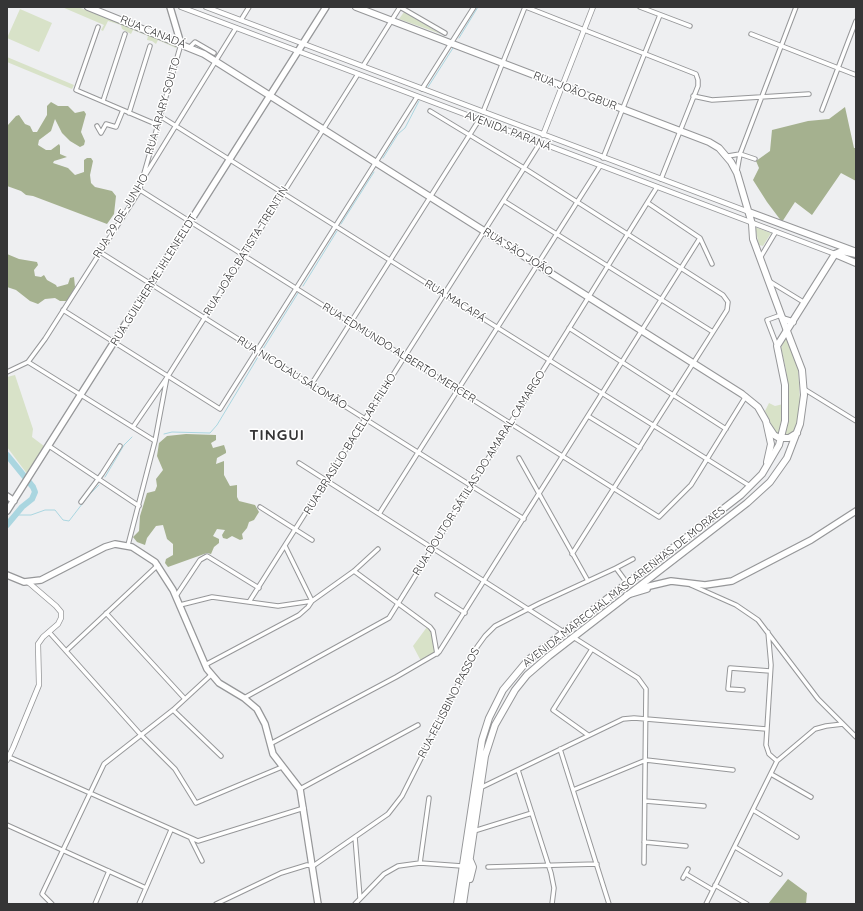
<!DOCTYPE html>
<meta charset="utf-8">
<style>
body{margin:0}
#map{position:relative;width:863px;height:911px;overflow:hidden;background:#eeeff1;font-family:Quicksand,sans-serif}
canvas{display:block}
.frame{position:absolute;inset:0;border:8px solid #353536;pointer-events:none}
</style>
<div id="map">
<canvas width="863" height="911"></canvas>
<div class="frame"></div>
</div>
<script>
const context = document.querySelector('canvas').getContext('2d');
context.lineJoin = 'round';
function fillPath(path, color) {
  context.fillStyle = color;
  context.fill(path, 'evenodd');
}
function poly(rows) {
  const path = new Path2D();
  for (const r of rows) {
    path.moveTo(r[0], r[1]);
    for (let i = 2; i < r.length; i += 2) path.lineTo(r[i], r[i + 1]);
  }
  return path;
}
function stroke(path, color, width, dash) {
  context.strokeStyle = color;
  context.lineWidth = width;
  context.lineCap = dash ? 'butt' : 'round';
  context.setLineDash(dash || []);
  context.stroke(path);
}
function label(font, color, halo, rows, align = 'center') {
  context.font = font + ' Quicksand,sans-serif';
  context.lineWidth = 3;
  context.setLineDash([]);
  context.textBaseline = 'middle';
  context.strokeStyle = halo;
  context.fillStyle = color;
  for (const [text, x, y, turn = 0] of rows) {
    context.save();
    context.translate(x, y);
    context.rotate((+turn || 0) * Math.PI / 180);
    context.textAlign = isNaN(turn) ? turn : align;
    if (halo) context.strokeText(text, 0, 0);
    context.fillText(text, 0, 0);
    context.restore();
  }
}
fillPath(poly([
 [62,7,78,7,177,46,176,48,158,40,156,44,152,41,147,40,148,36,133,30,131,34,122,29,121,25,108,21,103,31,101,30,104,25],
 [20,9,52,23,39,52,7,38],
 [404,12,441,34,399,19],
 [7,57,74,85,72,89,7,62],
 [755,227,771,233,763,246,759,245],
 [786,335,798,366,800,401,796,430,791,434,784,435,788,397,786,370,781,348],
 [15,375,33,429,32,437,44,446,28,475,7,447,7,377],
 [769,403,775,406,783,404,780,435,774,430,765,411],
 [427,627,431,632,435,653,421,661,413,646]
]), '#d8e2c8');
fillPath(poly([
 [51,102,58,106,68,106,75,113,84,111,86,114,81,132,85,141,84,145,80,147,70,141,62,133,55,119,51,131,39,140,38,145,46,150,51,150,59,144,60,146,60,154,67,157,54,161,53,163,68,168,75,175,84,172,84,160,87,158,91,158,93,161,90,175,91,183,95,187,112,191,116,196,114,214,107,224,33,196,26,195,21,191,7,186,8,125,16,116,19,115,25,124,30,126,33,132,37,132,47,115,47,106],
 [845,107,854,148,856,148,856,181,841,173,812,215,795,202,782,222,767,202,753,180,759,168,756,161,770,151,772,130,808,121,829,119],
 [7,254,19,259,37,262,38,265,34,270,35,276,41,277,44,275,47,280,56,285,57,287,68,284,70,278,74,277,75,287,68,301,60,301,55,298,45,299,38,304,30,301,16,290,7,287],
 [186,434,216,435,216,440,211,443,213,448,224,445,226,451,226,453,217,458,216,464,224,461,224,475,230,486,237,485,237,497,239,501,255,505,259,512,254,520,249,522,247,528,242,534,243,539,240,540,232,536,227,539,223,538,222,535,225,530,217,529,213,536,219,539,219,543,214,547,211,554,207,553,168,567,165,563,166,559,173,555,173,544,167,539,163,525,156,526,147,538,145,545,137,542,133,537,139,531,140,516,147,493,155,491,157,486,156,479,163,470,157,456,159,443,167,436],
 [788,879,807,893,806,904,768,904]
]), '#a5b18f');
stroke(poly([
 [459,38,478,7],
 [428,87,453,48],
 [383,158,398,134,405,128,419,101],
 [341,224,374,172],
 [303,286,337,231],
 [263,349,298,293],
 [164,434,172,432,210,433,217,425,258,357],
 [105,477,124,445,132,437],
 [15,515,31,515,45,510,55,510,63,520,69,521,89,495,99,485]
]), '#aad6e0', 1);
stroke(poly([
 [7,455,33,487,35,492,32,499,22,507,7,525]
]), '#aad6e0', 6);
const minor = poly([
 [400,7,445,33],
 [526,7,696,74,698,80,698,86,661,179],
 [640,7,690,26],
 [241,20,249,7],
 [98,27,76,90,158,125],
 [751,34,856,75],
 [190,47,195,42,214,53],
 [363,66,400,7],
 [422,89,474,7],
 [693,96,712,100,809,94],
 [103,101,125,34],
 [822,110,856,21],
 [430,111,524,168,723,295,728,302,727,310,572,554],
 [483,112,525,7],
 [129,113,150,46],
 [160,116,750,486],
 [97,126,101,133,106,124,116,127,123,110],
 [740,154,755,159],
 [728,156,740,154],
 [603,158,660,15],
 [737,171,740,154,796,7],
 [143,177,181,44],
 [140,190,659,517,691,485,746,396],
 [504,201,713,332],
 [648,203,700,238,712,264],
 [100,252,524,519],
 [760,258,775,233],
 [769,281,805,303],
 [63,310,220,409,417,97],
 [569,328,726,429],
 [777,346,767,320,781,315],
 [28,362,155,441],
 [7,372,28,362,45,339,140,190,141,182,236,28],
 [311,385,479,120],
 [804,389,856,421],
 [588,416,640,448],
 [133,427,168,376,358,74],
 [49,446,139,506],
 [519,458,588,581],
 [299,463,564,632],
 [81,502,102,474,120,446],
 [260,507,312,540],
 [379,514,600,166],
 [128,545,155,441,167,377],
 [616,568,633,559],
 [354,571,430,627,433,631,437,654],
 [691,585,736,605,758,620,818,699,856,737],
 [437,595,465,613],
 [176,596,200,560,207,556,259,588],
 [249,602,540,143],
 [180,605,212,597,278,606,312,601,285,546],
 [106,613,185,699],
 [49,632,141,735,175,769,196,803,282,767],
 [768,632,771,665,766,745,769,754,777,761],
 [573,637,638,678,646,689,644,863],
 [66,651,158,565],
 [205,665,299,615,308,607,312,601,354,571,378,549],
 [743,690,728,689,730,668,770,671],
 [244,698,389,618,657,187],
 [173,710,221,756],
 [588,735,553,710,592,649],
 [270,744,396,677,439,652,700,238],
 [560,749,609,904],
 [9,757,198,841,304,808],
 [518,770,551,873,554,888,552,904],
 [771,774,811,797],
 [480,788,623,719,634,718,766,729],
 [300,789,418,725],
 [573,790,646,760,733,770],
 [645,801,704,806],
 [753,810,797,837],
 [7,825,146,888],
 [474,831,532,813],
 [355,837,360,898],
 [191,839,202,861],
 [644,842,686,846],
 [735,847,780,874],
 [420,863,429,798],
 [488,867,597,864],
 [686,874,713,890],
 [683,878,688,869],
 [715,885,747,904],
 [52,904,42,894,104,764,173,710,211,675],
 [95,904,109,871],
 [139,904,171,830],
 [216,904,281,873,307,865,313,866,388,814,402,796,477,647,485,636,495,626,540,603,616,568,627,583],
 [355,904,384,874,398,866,420,863,462,866],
 [706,904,777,761,815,729,826,726,843,724]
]);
const tertiary = poly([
 [181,7,835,254],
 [206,7,749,212],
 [543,135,593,7],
 [7,760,13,748,39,685,38,644,43,637,58,624,61,618,61,612,56,606,28,582]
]);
const secondary = poly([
 [170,7,181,44],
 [7,496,14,501],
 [7,511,326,7],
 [7,575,24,582,41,580,105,547,115,544,132,547,155,562,173,590,207,669,219,683,244,698,257,709,265,724,273,754,300,789,318,904],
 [637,589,671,581,705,585,732,581,811,540,856,511],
 [627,595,647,589]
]);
const primary = poly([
 [88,7,204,54,742,394,758,407,766,421,771,444,767,462],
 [356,7,709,142,719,148,731,162,737,173,752,224,753,239,787,331],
 [749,212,854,251]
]);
const trunk = poly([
 [835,254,856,263],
 [783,319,793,322],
 [768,426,774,435,779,438,789,438,797,433],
 [470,860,473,867,470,879],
 [457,904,482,740,489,718,503,690,528,660,741,495,762,474,779,445,785,421,785,385,777,346,835,254,842,251,856,254],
 [463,904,485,756,495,725,515,690,527,675,549,656,747,503,770,482,787,458,800,424,804,395,802,370,787,331]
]);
stroke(minor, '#969799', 5.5);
stroke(tertiary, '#969799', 6);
stroke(secondary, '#969799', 8);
stroke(primary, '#969799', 8);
stroke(trunk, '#969799', 8);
stroke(minor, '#fff', 3.5);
stroke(tertiary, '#fff', 4.5);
stroke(secondary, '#fff', 5.5);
stroke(primary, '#fff', 6);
stroke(trunk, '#fff', 6);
label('11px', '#353536', '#fff', [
 ["RUA CANADÁ",153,32,22],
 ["RUA JOÃO GBUR",575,91,21],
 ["RUA ARARY SOUTO",163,106,-74],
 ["AVENIDA PARANÁ",508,131,21],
 ["RUA 29 DE JUNHO",121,216,-59],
 ["RUA JOÃO BATISTA TRENTIN",246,251,-58],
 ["RUA SÃO JOÃO",518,252,32],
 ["RUA GUILHERME IHLENFELDT",154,280,-58],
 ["RUA MACAPÁ",455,301,32],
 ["RUA EDMUNDO ALBERTO MERCER",399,353,32],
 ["RUA NICOLAU SALOMÃO",292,373,32],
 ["RUA BRASÍLIO BACELLAR FILHO",350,444,-58],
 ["RUA DOUTOR SÁTILAS DO AMARAL CAMARGO",479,473,-58],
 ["AVENIDA MARECHAL MASCARENHAS DE MORAES",624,587,-38],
 ["RUA FELISBINO PASSOS",449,703,-63]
]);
context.letterSpacing = '1px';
label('bold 15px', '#353536', '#fff', [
 ["TINGUI",277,435]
]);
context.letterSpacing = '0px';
</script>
